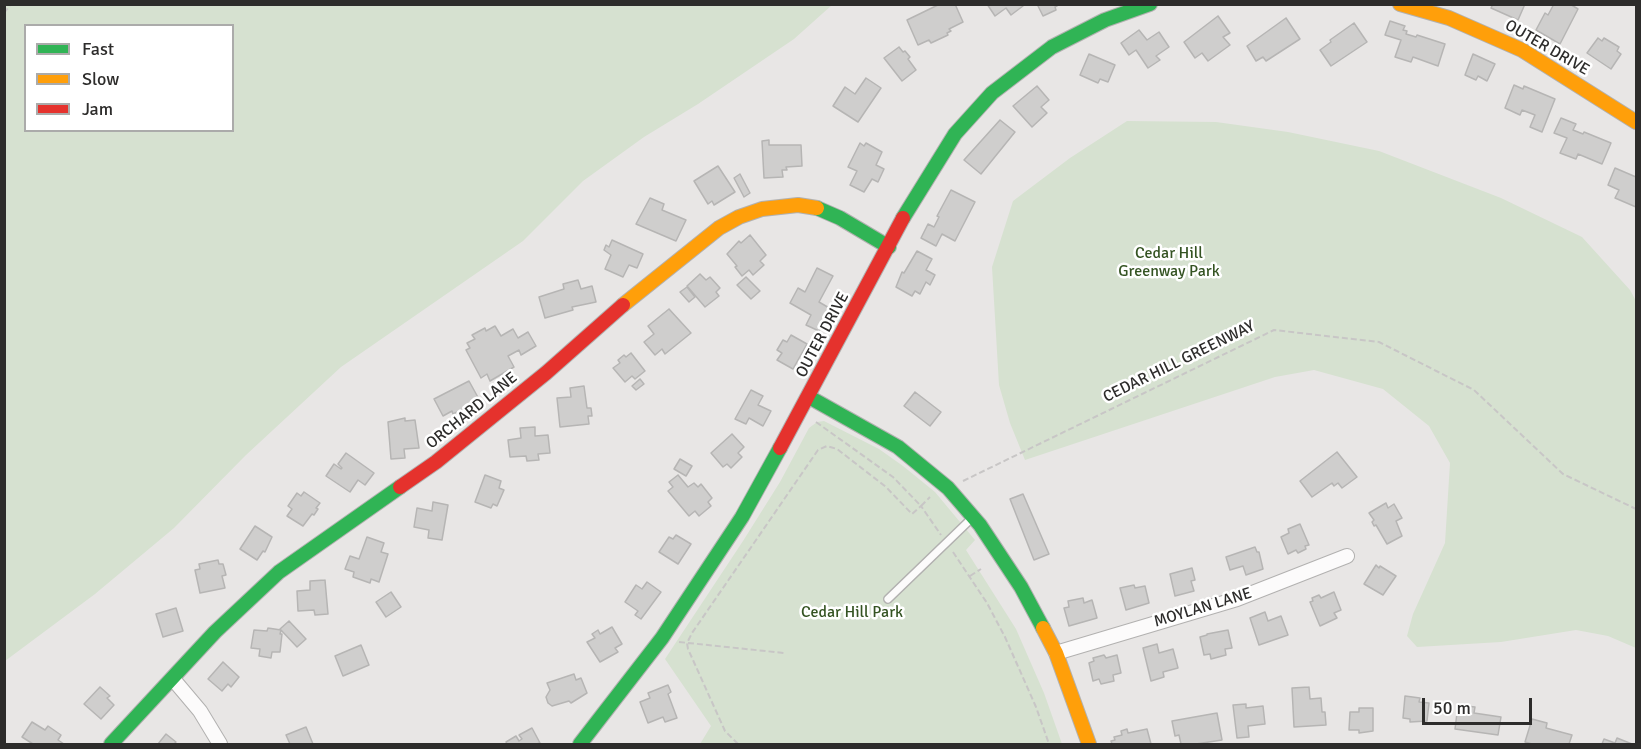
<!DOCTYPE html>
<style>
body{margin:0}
#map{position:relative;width:1641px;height:749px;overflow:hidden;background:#e8e6e5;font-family:Signika,sans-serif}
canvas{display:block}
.frame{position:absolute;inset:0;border:6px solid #2d2c2b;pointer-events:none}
.legend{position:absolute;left:24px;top:24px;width:210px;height:108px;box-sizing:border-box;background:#fff;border:2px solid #ababaa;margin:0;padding:8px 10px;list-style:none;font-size:18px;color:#2d2c2b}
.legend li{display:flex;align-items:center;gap:12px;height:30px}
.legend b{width:30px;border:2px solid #ababaa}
.scale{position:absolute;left:1422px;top:698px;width:110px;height:27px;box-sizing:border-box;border:3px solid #2d2c2b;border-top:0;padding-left:8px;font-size:18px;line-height:21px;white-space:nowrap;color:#2d2c2b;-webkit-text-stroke:4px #fff;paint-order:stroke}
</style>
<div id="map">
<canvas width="1641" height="749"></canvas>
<div class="frame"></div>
<ul class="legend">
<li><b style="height:8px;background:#30b455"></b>Fast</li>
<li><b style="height:8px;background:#ff9f0a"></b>Slow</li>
<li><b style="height:8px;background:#e5322d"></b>Jam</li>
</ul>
<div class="scale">50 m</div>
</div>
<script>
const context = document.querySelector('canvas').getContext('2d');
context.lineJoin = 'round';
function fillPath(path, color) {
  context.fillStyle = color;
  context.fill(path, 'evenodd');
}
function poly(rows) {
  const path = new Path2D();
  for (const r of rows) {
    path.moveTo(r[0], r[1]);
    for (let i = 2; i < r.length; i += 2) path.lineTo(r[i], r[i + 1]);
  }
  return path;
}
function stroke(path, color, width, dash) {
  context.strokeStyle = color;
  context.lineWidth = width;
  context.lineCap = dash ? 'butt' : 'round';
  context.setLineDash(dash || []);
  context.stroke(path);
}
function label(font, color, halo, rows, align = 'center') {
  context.font = font + ' Signika,sans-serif';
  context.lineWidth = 5;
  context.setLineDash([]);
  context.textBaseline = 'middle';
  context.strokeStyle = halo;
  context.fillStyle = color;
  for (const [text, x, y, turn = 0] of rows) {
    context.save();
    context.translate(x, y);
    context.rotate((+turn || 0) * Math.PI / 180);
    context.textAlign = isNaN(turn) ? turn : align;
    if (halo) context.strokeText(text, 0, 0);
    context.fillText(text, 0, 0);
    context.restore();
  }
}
fillPath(poly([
 [5,4,832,4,832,5,794,39,698,104,644,137,583,181,523,241,341,367,246,455,174,528,95,594,5,661],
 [26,26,232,26,232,130,26,130],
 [1127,121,1216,122,1288,132,1379,151,1501,198,1582,237,1630,290,1636,301,1636,648,1608,636,1576,630,1501,642,1417,647,1407,636,1413,614,1445,543,1450,463,1429,426,1383,389,1314,370,1275,377,1025,460,1010,423,999,385,992,267,1013,201,1070,158],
 [824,421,879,449,903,466,935,492,975,540,966,550,1016,629,1044,693,1062,744,700,744,711,726,665,659,743,541,780,482,809,428,817,422]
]), '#d6e1d0');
const building = poly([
 [940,4,955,4,963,22,949,29,951,31,947,33,948,35,931,43,929,40,918,45,907,20,940,4],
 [987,4,1022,4,1023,6,1011,15,1006,8,995,16,987,4],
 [1037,4,1060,4,1055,7,1056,10,1043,16,1037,4],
 [1493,4,1525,4,1518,20,1491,8,1493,4],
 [1554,4,1570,4,1578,9,1560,44,1536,30,1545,13,1548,15,1554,4],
 [1218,16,1230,33,1223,37,1230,45,1208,61,1202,53,1195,58,1184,42,1218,16],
 [1286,18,1300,39,1266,61,1263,57,1256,61,1247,46,1286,18],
 [1390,21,1405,26,1403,30,1407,31,1406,34,1416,37,1417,35,1445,44,1438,66,1413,57,1411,62,1395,57,1401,40,1385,35,1390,21],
 [1354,23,1367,42,1331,66,1320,50,1331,42,1330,40,1354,23],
 [1139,30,1147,40,1159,32,1169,47,1156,56,1160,60,1148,68,1136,50,1129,55,1121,43,1139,30],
 [1598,38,1602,41,1604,38,1619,47,1617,51,1621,54,1611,69,1587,53,1598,38],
 [899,47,903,52,905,51,910,57,908,59,916,70,902,81,884,58,899,47],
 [1089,54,1115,65,1108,82,1100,79,1098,83,1080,75,1089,54],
 [1473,54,1495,64,1487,81,1478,76,1476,80,1465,75,1473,54],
 [866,78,881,88,858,122,833,106,845,87,855,94,866,78],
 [1514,85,1523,89,1524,86,1555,99,1542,132,1530,127,1535,115,1522,110,1520,115,1505,108,1514,85],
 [1037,86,1049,100,1041,107,1047,113,1032,127,1013,106,1037,86],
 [1561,118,1576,124,1573,130,1583,134,1584,132,1611,143,1602,164,1578,154,1576,159,1560,153,1567,138,1554,133,1561,118],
 [1000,120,1015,132,981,174,964,160,1000,120],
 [769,140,769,145,801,145,802,166,786,167,787,170,782,170,783,177,764,178,762,141,769,140],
 [860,143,864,146,866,143,882,152,876,165,884,169,878,182,872,179,864,192,850,185,857,171,848,167,860,143],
 [718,166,735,192,714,205,712,201,708,204,694,181,718,166],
 [1615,168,1636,177,1636,207,1615,198,1619,190,1608,185,1615,168],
 [740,174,750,193,744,197,734,178,740,174],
 [951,190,975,202,955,241,942,234,936,246,921,238,928,224,934,227,939,217,937,216,951,190],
 [650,198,664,204,662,210,686,220,676,241,636,224,650,198],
 [750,235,766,255,760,261,764,265,753,275,749,270,742,276,735,267,737,266,727,254,739,241,741,243,750,235],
 [612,240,643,254,637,268,629,265,623,277,605,269,611,255,604,250,606,245,609,247,612,240],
 [917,251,932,259,926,270,935,275,930,285,926,282,920,294,915,291,912,296,896,287,902,272,904,273,917,251],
 [817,268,833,276,819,302,831,309,819,331,806,325,811,315,790,303,798,288,805,292,817,268],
 [700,274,706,280,710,277,720,288,716,292,719,296,705,307,687,286,700,274],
 [746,277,760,291,751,299,737,285,746,277],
 [578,280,581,289,592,286,596,302,572,307,573,310,545,318,539,297,564,289,563,284,578,280],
 [687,287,695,297,689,302,680,292,687,287],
 [669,309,691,333,665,354,662,349,655,355,644,342,654,334,648,326,669,309],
 [495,326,501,336,513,329,518,338,528,332,536,346,521,355,519,350,508,356,514,367,490,381,487,374,481,378,466,350,470,348,467,343,475,339,472,335,485,328,486,331,495,326],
 [791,335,807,344,793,369,777,360,782,353,777,350,783,340,787,342,791,335],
 [631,353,645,371,635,379,632,376,625,382,613,368,620,363,618,360,624,355,626,357,631,353],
 [640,379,644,384,636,390,632,386,640,379],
 [469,381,480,401,453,414,452,411,443,416,434,399,469,381],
 [584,386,587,408,591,408,592,416,588,416,589,424,560,427,557,398,571,397,570,388,584,386],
 [751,390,763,396,758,405,771,411,763,426,749,418,746,424,735,419,751,390],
 [915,392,941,412,930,426,904,406,915,392],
 [405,418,405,421,415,420,419,448,404,449,405,458,391,459,388,422,405,418],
 [535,427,535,436,548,435,550,453,538,454,539,460,527,461,526,456,510,457,508,440,521,438,520,428,535,427],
 [732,434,744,447,738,453,742,457,731,468,727,464,723,467,711,453,732,434],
 [1337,452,1357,477,1342,488,1338,483,1334,486,1332,483,1312,497,1300,481,1337,452],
 [346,453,374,473,365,485,358,480,350,492,326,476,334,464,341,469,342,468,338,464,346,453],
 [680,459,692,466,686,476,674,469,680,459],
 [485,475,501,481,499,488,504,490,497,506,493,504,491,508,475,502,485,475],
 [678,475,688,487,694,483,698,487,701,484,712,498,708,502,711,506,699,516,695,511,689,516,668,491,673,487,669,482,678,475],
 [304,492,320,503,316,508,318,509,314,515,312,514,303,526,287,516,292,509,288,506,297,493,301,496,304,492],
 [1023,494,1049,554,1034,560,1010,499,1023,494],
 [433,502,448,505,442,540,428,538,429,530,414,527,417,508,432,511,433,502],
 [1386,503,1388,508,1394,504,1402,518,1396,521,1402,536,1387,544,1376,525,1374,526,1372,522,1374,520,1369,513,1386,503],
 [1300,524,1309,545,1305,546,1306,549,1298,553,1296,550,1288,554,1281,537,1289,533,1288,529,1300,524],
 [255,526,272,537,265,552,263,551,257,560,240,549,255,526],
 [676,535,691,544,678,564,659,552,669,537,673,539,676,535],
 [367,537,384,543,381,552,388,554,379,582,371,579,370,583,353,577,354,572,345,569,350,556,359,559,367,537],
 [1255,547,1257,552,1259,552,1263,569,1246,575,1243,566,1230,570,1226,557,1255,547],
 [218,560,219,564,223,564,226,575,222,576,225,588,200,593,195,570,200,569,199,564,218,560],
 [1376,565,1379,568,1380,566,1396,576,1383,595,1364,584,1376,565],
 [1192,568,1195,580,1191,581,1194,591,1175,596,1170,574,1192,568],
 [325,580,328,614,315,615,314,610,298,611,297,591,310,590,310,581,325,580],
 [647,582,661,592,641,619,635,615,638,611,625,602,636,585,642,589,647,582],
 [1134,585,1135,588,1145,586,1149,603,1126,610,1120,588,1134,585],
 [391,592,401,607,386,617,376,602,391,592],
 [1334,592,1341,610,1334,613,1337,618,1320,626,1310,602,1313,601,1312,598,1319,595,1321,598,1334,592],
 [1083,598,1084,603,1092,600,1097,618,1069,626,1064,608,1069,607,1068,601,1083,598],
 [176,608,183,631,163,637,156,614,176,608],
 [1265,612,1268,621,1281,616,1288,635,1259,645,1250,618,1265,612],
 [289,621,306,639,297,647,280,629,289,621],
 [612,627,622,644,615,648,618,652,600,662,587,642,595,638,592,634,598,630,600,634,612,627],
 [268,628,281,630,280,634,282,634,280,652,272,652,271,658,259,656,260,649,251,648,254,630,267,631,268,628],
 [1228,630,1232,648,1225,649,1226,655,1211,659,1210,654,1204,655,1200,637,1207,635,1207,634,1228,630],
 [1157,644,1159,653,1173,649,1178,668,1163,672,1164,677,1151,681,1143,648,1157,644],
 [361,645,369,665,343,676,335,656,361,645],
 [1104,655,1106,658,1117,655,1121,673,1113,675,1114,681,1101,684,1099,679,1093,681,1089,663,1094,661,1093,658,1104,655],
 [223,662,239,677,231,687,228,684,222,691,208,679,223,662],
 [574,674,576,680,581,678,587,693,571,703,569,701,552,706,548,703,546,697,550,690,547,683,574,674],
 [668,685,671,692,668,694,677,718,665,722,663,717,648,723,640,702,650,698,648,693,668,685],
 [100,687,110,696,107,698,114,705,101,719,84,704,100,687],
 [1309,687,1310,699,1321,698,1322,712,1325,712,1326,725,1294,727,1292,688,1309,687],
 [1405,696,1420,698,1419,702,1429,703,1427,721,1410,722,1410,719,1403,718,1405,696],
 [1246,704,1246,708,1263,706,1265,724,1248,726,1249,737,1237,738,1233,705,1246,704],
 [1458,705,1475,707,1474,713,1501,717,1498,735,1455,729,1458,705],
 [1359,708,1373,708,1373,731,1359,733,1359,730,1349,730,1350,712,1359,712,1359,708],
 [1217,713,1222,740,1196,744,1181,744,1179,735,1175,736,1172,721,1217,713],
 [1532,719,1547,723,1546,728,1572,735,1569,744,1532,744,1525,742,1532,719],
 [32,722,45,730,48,726,61,735,58,740,64,744,33,744,22,737,32,722],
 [306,727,313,744,290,744,286,735,306,727],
 [532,728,540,743,536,744,507,744,506,742,516,736,519,741,522,739,519,735,532,728],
 [1127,729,1128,733,1147,729,1151,744,1112,744,1111,741,1115,740,1114,737,1122,735,1121,731,1127,729],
 [166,734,176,742,174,744,158,744,166,734],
 [1617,738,1632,744,1602,744,1604,739,1615,743,1617,738]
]);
fillPath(building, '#cfcecd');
stroke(building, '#b6b5b4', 1.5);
const lane = poly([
 [888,599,971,519]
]);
const street = poly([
 [1056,653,1237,599,1347,556],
 [173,679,200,711,220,744]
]);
const fast = poly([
 [817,208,840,218,889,247],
 [903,218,955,134,992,93,1052,47,1105,20,1150,4],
 [809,397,898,447,948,488,980,525,1021,587,1043,628],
 [111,744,215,632,279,572,400,487],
 [580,744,662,638,742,517,780,448]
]);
const slow = poly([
 [1400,4,1449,18,1522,50,1636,122],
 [623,305,719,228,739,217,762,209,798,205,817,208],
 [1043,628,1056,653,1089,744]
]);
const jam = poly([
 [780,448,903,218],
 [400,487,436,462,546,373,623,305]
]);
stroke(lane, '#b2b1b0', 10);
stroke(street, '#b2b1b0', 16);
stroke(fast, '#b2b1b0', 16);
stroke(slow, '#b2b1b0', 16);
stroke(jam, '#b2b1b0', 16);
stroke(poly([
 [4,13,11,4],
 [816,422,893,477,921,506,930,497],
 [963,481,1274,330,1379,342,1474,390,1563,474,1636,509],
 [953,552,987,603,1005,637,1036,707,1049,744],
 [970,576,981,569],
 [679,642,784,653],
 [738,744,725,731,688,649,687,643,692,633,818,450,827,446,837,449,886,487,912,514,921,506,941,535]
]), '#c8c6c6', 2, [6, 3]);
stroke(lane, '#fcfbfb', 7);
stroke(street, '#fcfbfb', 14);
stroke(fast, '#30b455', 14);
stroke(slow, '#ff9f0a', 14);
stroke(jam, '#e5322d', 14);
label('16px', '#2d2c2b', '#fff', [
 ["OUTER DRIVE",1547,48,30],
 ["OUTER DRIVE",823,335,-62],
 ["CEDAR HILL GREENWAY",1179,362,-26],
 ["ORCHARD LANE",472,411,-39],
 ["MOYLAN LANE",1203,608,-17]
]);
label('16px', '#345322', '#fff', [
 ["Cedar Hill",1169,254],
 ["Greenway Park",1169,272],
 ["Cedar Hill Park",852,613]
]);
</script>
